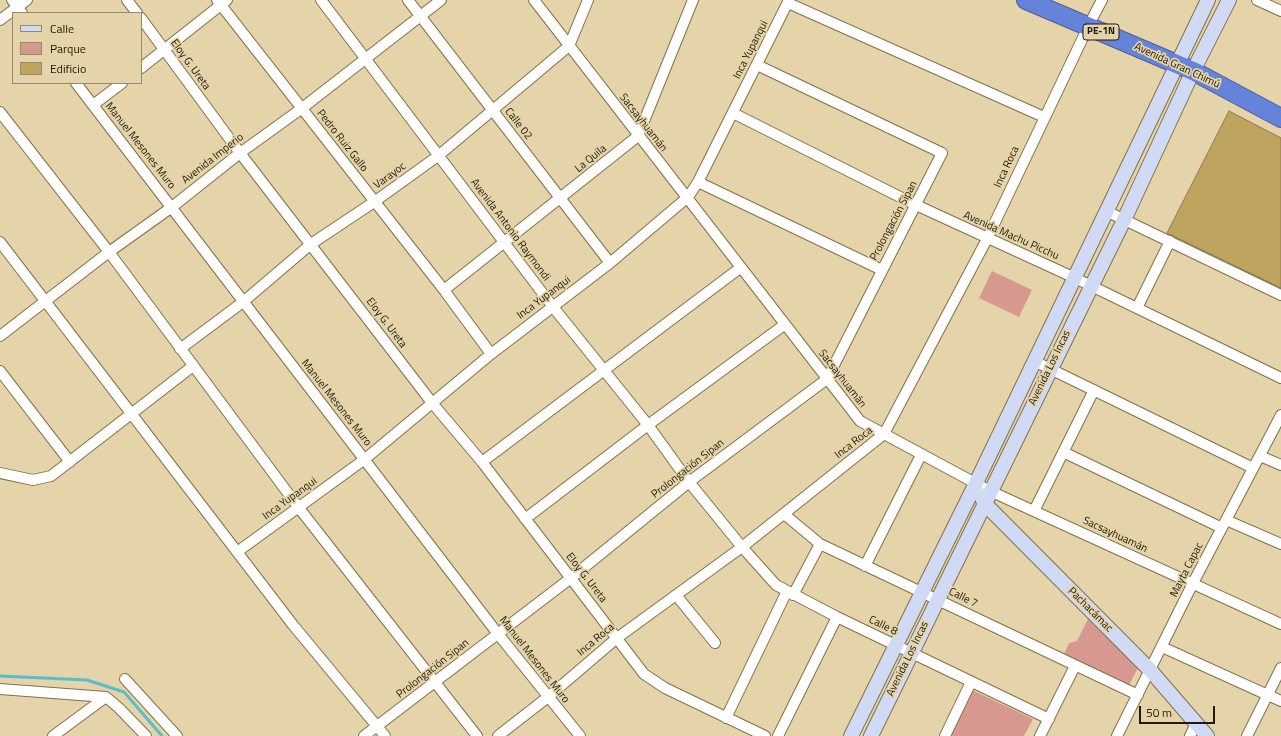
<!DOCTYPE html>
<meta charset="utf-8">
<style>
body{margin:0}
#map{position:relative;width:1281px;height:736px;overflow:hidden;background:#e5d4a9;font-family:"Titillium Web",sans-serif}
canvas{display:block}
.legend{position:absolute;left:12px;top:12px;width:130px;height:72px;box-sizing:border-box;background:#e5d4a9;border:1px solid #968a69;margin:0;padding:5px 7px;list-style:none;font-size:12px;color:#201a0a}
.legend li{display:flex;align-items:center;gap:8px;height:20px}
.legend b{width:20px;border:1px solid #968a69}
.scale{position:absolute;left:1139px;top:706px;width:76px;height:18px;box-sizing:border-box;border:2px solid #201a0a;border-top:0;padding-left:5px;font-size:12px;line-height:14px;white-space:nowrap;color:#201a0a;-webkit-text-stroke:3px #e5d4a9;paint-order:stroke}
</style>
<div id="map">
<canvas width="1281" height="736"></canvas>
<ul class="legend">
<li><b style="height:5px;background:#d1daf4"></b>Calle</li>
<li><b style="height:11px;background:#d7998f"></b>Parque</li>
<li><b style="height:11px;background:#bfa460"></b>Edificio</li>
</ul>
<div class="scale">50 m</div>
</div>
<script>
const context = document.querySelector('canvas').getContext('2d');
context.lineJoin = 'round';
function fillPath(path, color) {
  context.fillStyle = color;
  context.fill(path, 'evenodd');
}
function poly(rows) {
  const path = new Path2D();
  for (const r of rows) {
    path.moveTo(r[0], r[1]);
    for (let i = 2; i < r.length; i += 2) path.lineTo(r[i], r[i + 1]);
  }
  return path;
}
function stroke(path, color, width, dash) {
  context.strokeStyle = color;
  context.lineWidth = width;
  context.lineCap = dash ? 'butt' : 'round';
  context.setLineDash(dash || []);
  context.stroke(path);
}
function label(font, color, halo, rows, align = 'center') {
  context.font = font + ' "Titillium Web",sans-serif';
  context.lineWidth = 3.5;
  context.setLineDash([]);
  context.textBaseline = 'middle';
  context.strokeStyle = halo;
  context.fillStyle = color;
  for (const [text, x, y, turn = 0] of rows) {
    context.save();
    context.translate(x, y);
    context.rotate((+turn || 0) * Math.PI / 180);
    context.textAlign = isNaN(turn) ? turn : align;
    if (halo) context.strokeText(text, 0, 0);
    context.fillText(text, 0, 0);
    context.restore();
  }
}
fillPath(poly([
 [992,271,1032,290,1019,317,979,298],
 [1088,619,1138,668,1129,685,1064,654,1069,643,1077,641],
 [972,690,1033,719,1024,736,950,736]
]), '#d7998f');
stroke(poly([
 [0,676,87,680,124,692,162,736]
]), '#5bbdcc', 3);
const building = poly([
 [1229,111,1281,138,1281,288,1167,233,1229,111]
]);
fillPath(building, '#bfa460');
stroke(building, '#8b7b53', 1);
const street = poly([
 [12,0,22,13],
 [127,0,137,13],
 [217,0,444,290,491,354],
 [321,0,553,307,648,425,689,482,742,547,776,585,837,617,1049,719],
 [408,0,610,263],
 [534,0,860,421,990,491,1281,624],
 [1257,0,1281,11],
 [788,3,1044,117],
 [1093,17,1102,0],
 [141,18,240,153,433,404,482,462,644,674,665,688,765,736],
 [0,20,27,0],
 [141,68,227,0],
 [76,83,498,634,580,736],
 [93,105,122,83],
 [0,112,109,252,299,508,477,736],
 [733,113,916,205,1075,278,1281,378],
 [698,182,882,270],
 [1106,211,1281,295],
 [0,242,293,625,385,736],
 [444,290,638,136,693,0],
 [1137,308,1170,241],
 [0,336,109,252,172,207,240,153,301,109,441,0],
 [180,349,243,302,311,244,374,202,438,156,569,46,588,0],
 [1034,361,1253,468],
 [0,371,70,462],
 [1063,452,1222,528],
 [1260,456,1281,465],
 [482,462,740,268],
 [0,473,33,480,51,476,193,366],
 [1034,511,1094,390],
 [784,514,820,544,1138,695],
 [525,519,648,425,784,325],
 [1226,520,1281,544],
 [237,552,365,459,491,354,610,263,688,197,698,182,789,0],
 [865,566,921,455],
 [676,595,715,643],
 [793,595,820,544],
 [1162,647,1281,701],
 [125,679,177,736],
 [0,689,106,697,119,708,146,736],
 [726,718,787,591],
 [53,736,106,697],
 [364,736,571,578,689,482,827,379,942,153,757,65],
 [498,736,548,697,617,638,742,547,884,434,987,239,1088,27],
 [778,736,837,617],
 [945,736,971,682],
 [1040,736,1075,666],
 [1117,736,1193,583,1281,415],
 [1190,736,1196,724],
 [1247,736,1281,668]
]);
const secondary = poly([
 [981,495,984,503,1150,670,1207,736],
 [851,736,976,483,1208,0],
 [871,736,1124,220,1193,71,1229,0]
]);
const highway = poly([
 [1026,0,1193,71,1281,118]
]);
stroke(street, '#81714a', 12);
stroke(secondary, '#81714a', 16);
stroke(highway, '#4e5e92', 20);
stroke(street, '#fff', 10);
stroke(secondary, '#d1daf4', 14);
stroke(highway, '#6683dc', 18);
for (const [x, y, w] of [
 [1101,32,36]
]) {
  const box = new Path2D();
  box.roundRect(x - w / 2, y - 8, w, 16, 3);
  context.fillStyle = '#e5d4a9';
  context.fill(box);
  stroke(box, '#201a0a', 1);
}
label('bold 10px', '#201a0a', null, [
 ["PE-1N",1101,32]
]);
label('11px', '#201a0a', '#e5d4a9', [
 ["Inca Yupanqui",751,50,-63],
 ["Eloy G. Ureta",190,65,54],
 ["Avenida Gran Chimú",1177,66,25],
 ["Sacsayhuamán",643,123,52],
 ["Calle 02",518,124,52],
 ["Pedro Ruiz Gallo",342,141,52],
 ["Manuel Mesones Muro",140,146,52],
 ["Avenida Imperio",213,159,-38],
 ["La Quila",591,159,-39],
 ["Inca Roca",1007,167,-65],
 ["Varayoc",390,176,-36],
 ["Prolongación Sipan",894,221,-62],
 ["Avenida Antonio Raymondi",510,230,53],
 ["Avenida Machu Picchu",1011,236,24],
 ["Inca Yupanqui",544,298,-37],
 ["Eloy G. Ureta",386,323,53],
 ["Avenida Los Incas",1050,368,-64],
 ["Sacsayhuamán",842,379,52],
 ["Manuel Mesones Muro",336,403,52],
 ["Inca Roca",854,443,-38],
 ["Prolongación Sipan",688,469,-38],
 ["Inca Yupanqui",290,499,-36],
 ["Sacsayhuamán",1115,535,25],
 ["Mayta Capac",1187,570,-63],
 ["Eloy G. Ureta",586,578,52],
 ["Calle 7",963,598,26],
 ["Pachacámac",1090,610,45],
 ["Calle 8",883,626,26],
 ["Inca Roca",596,640,-40],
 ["Avenida Los Incas",908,659,-64],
 ["Manuel Mesones Muro",534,660,52],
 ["Prolongación Sipan",433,669,-38]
]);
</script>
